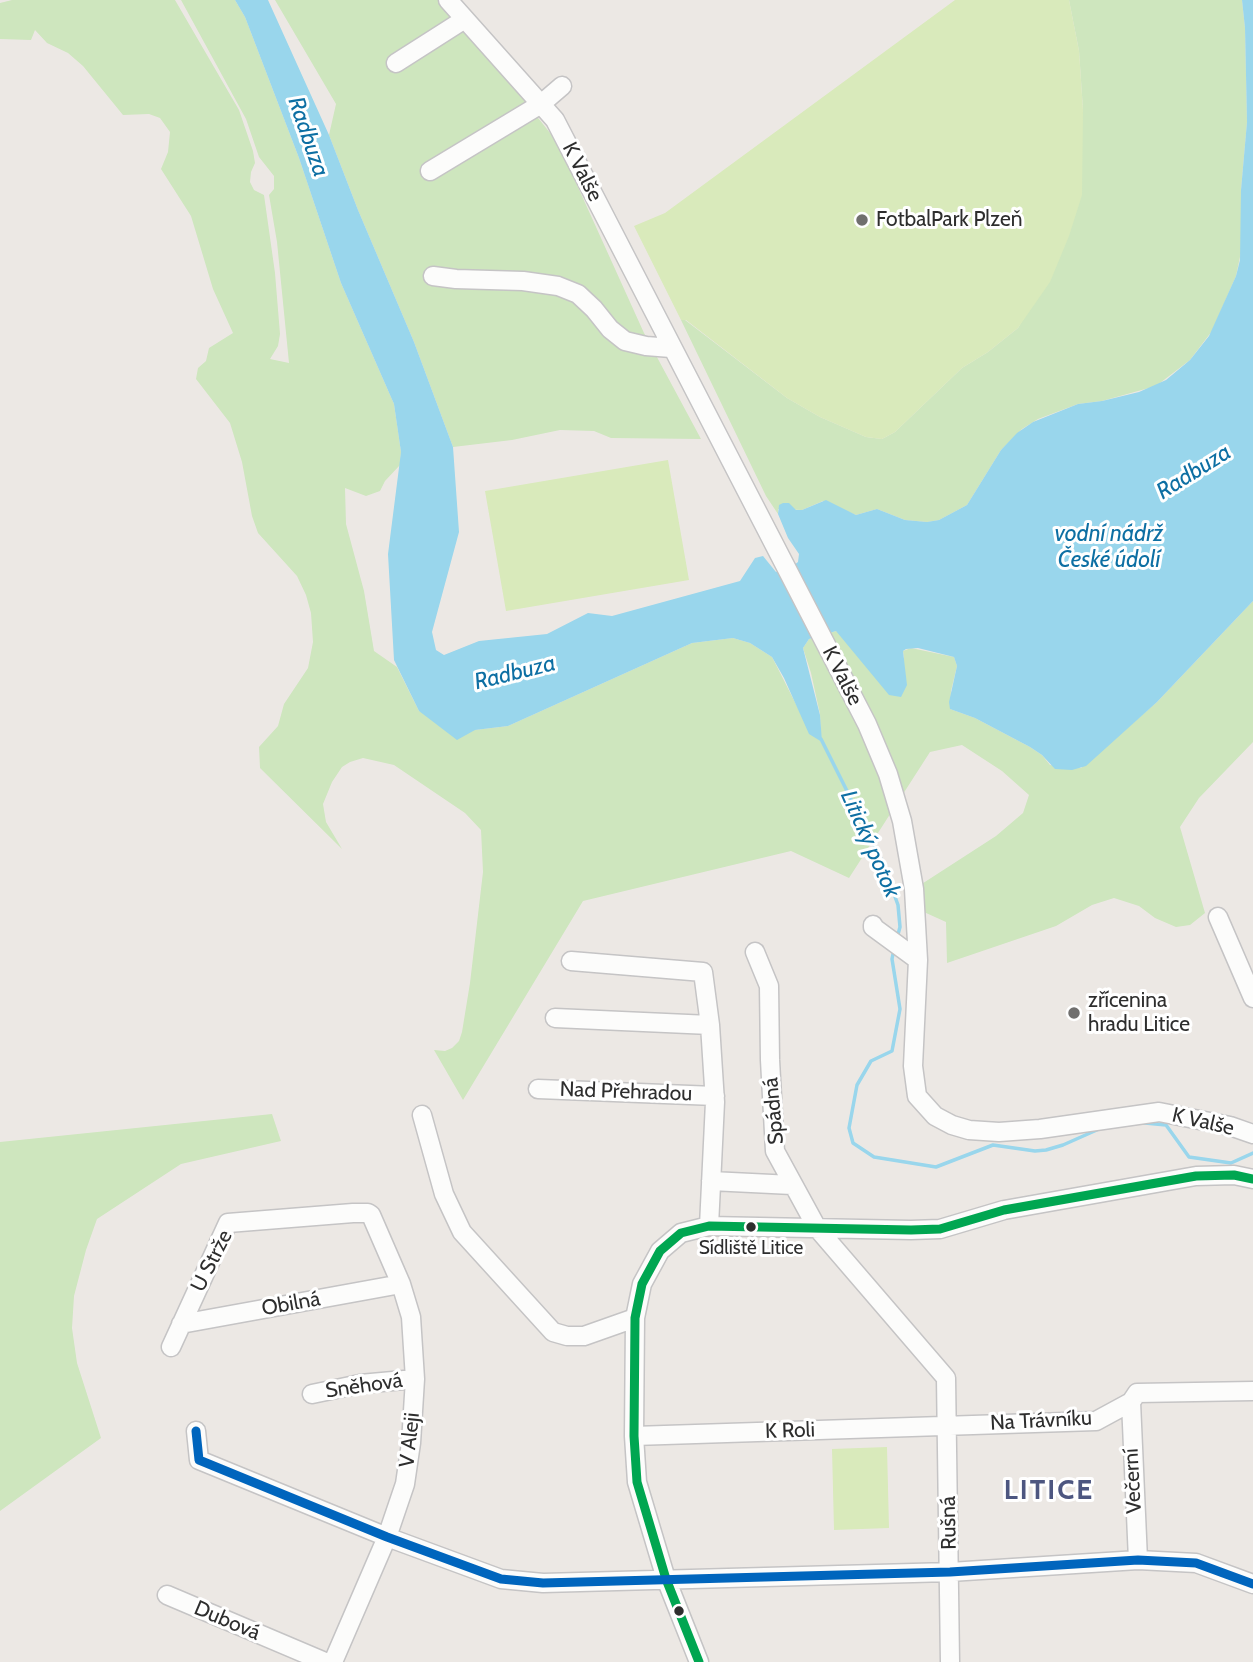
<!DOCTYPE html>
<meta charset="utf-8">
<style>
body{margin:0}
canvas{display:block;background:#ece8e4}
</style>
<canvas width="1253" height="1662"></canvas>
<script>
const context = document.querySelector('canvas').getContext('2d');
context.lineJoin = 'round';
function fillPath(path, color) {
  context.fillStyle = color;
  context.fill(path, 'evenodd');
}
function poly(rows) {
  const path = new Path2D();
  for (const r of rows) {
    path.moveTo(r[0], r[1]);
    for (let i = 2; i < r.length; i += 2) path.lineTo(r[i], r[i + 1]);
  }
  return path;
}
function stroke(path, color, width, dash) {
  context.strokeStyle = color;
  context.lineWidth = width;
  context.lineCap = dash ? 'butt' : 'round';
  context.setLineDash(dash || []);
  context.stroke(path);
}
function label(font, color, halo, rows, align = 'center') {
  context.font = font + ' Cabin,sans-serif';
  context.lineWidth = 6;
  context.setLineDash([]);
  context.textBaseline = 'middle';
  context.strokeStyle = halo;
  context.fillStyle = color;
  for (const [text, x, y, turn = 0] of rows) {
    context.save();
    context.translate(x, y);
    context.rotate((+turn || 0) * Math.PI / 180);
    context.textAlign = isNaN(turn) ? turn : align;
    if (halo) context.strokeText(text, 0, 0);
    context.fillText(text, 0, 0);
    context.restore();
  }
}
fillPath(poly([
 [12,0,175,0,239,110,253,151,255,163,251,172,250,182,254,190,264,195,275,273,280,334,278,346,270,359,289,363,277,242,269,195,274,189,274,176,259,157,246,119,181,0,235,0,245,17,299,158,341,283,394,404,401,452,400,465,385,481,380,491,366,496,345,488,346,524,364,591,374,651,397,667,419,711,475,730,508,726,692,643,733,638,750,643,772,657,801,714,821,742,820,714,811,673,803,648,809,639,836,631,904,658,903,651,911,648,954,657,957,666,951,691,950,709,975,718,1030,747,1042,755,1050,765,1081,768,1157,702,1253,601,1253,742,1199,798,1180,827,1205,913,1190,925,1176,927,1155,918,1139,906,1114,898,1092,905,1056,926,947,963,946,922,915,908,914,889,996,836,1023,813,1029,795,1002,771,962,745,930,752,849,878,791,851,583,901,463,1100,434,1050,445,1051,452,1048,459,1041,462,1032,470,983,483,872,481,830,465,813,394,765,363,758,350,762,342,767,332,782,323,804,326,822,342,849,260,768,259,747,278,726,284,704,308,668,313,642,311,613,306,595,297,576,258,533,252,516,242,462,230,423,196,379,198,368,206,361,209,348,233,333,213,289,191,216,161,169,168,152,170,132,160,118,149,114,123,115,83,66,68,53,47,43,35,30,31,40,0,39,0,3],
 [275,0,439,0,492,60,558,143,644,333,701,439,611,438,594,431,560,430,512,440,453,447,414,342,358,210,329,135,336,104],
 [1069,0,1242,0,1245,28,1247,122,1241,190,1241,252,1236,276,1212,331,1190,360,1156,386,1102,401,1078,404,1038,419,1022,429,1001,450,967,505,939,520,927,522,905,520,877,509,856,515,823,501,802,510,778,509,778,514,766,496,681,320,685,320,787,398,820,417,866,437,882,439,895,432,962,368,988,352,1018,328,1031,306,1083,110,1079,51],
 [272,1114,281,1141,181,1164,97,1219,86,1250,74,1296,72,1328,77,1363,101,1438,0,1511,0,1142]
]), '#cee6be');
fillPath(poly([
 [955,0,1069,0,1079,51,1083,110,1082,195,1069,236,1050,282,1018,328,988,352,962,368,895,432,882,439,866,437,820,417,787,398,686,320,681,320,634,226,665,213],
 [668,460,689,580,506,611,485,491],
 [887,1447,889,1528,834,1530,832,1449]
]), '#d9eabb');
fillPath(poly([
 [235,0,268,0,329,135,358,210,414,342,453,447,459,532,432,632,436,650,444,655,479,641,547,634,588,613,612,616,740,581,755,558,763,556,776,572,790,568,798,562,799,554,788,538,778,514,779,505,783,503,789,503,796,510,802,510,826,500,856,515,877,509,905,520,927,522,939,520,967,505,1001,450,1017,433,1033,422,1078,404,1102,401,1139,392,1166,380,1190,360,1209,336,1236,276,1240,260,1241,190,1247,122,1245,28,1242,0,1253,0,1253,601,1157,702,1086,766,1072,770,1055,769,1042,755,1030,747,975,718,950,709,949,702,957,666,954,657,918,648,906,649,903,651,907,685,901,697,889,695,836,631,809,639,803,648,820,715,822,742,809,734,784,678,772,657,750,643,733,638,692,643,508,726,475,730,457,740,419,711,394,660,388,554,401,452,394,404,341,283,299,158,245,17]
]), '#99d6ec');
stroke(poly([
 [821,739,882,861,898,905,900,927,897,938],
 [894,949,892,959,900,1009,892,1051,871,1061,857,1085,849,1128,853,1143,874,1157,936,1167,993,1145,1035,1151,1046,1150,1063,1145,1099,1129],
 [1145,1123,1166,1125,1189,1157,1231,1163,1253,1153]
]), '#99d6ec', 3.5);
const minor = poly([
 [448,0,555,120,867,724,888,774,902,821,914,889,918,960,913,1066,917,1096,935,1116,952,1125,969,1130,999,1132,1040,1129,1159,1112,1230,1126,1253,1134],
 [396,63,465,19],
 [430,171,541,104,562,86],
 [433,276,456,279,523,281,558,286,578,294,594,309,610,329,625,341,646,346,671,348],
 [1218,917,1253,998],
 [873,925,873,927,918,960],
 [755,952,769,986,770,1060,775,1151,817,1228,946,1378,950,1662],
 [571,961,703,972,710,1025,715,1102,709,1226],
 [555,1018,710,1025],
 [538,1089,715,1096],
 [422,1115,444,1194,462,1232,553,1332,567,1336,584,1336,635,1318],
 [711,1181,792,1185],
 [181,1324,401,1284],
 [171,1347,228,1223,353,1213,368,1213,371,1215,401,1284,411,1317,415,1379,411,1443,405,1484,387,1537,333,1662],
 [312,1394,360,1384,415,1379],
 [1131,1402,1138,1560],
 [196,1431,199,1460,387,1537,501,1579,543,1583,950,1572,1138,1560,1196,1563,1253,1584],
 [634,1436,1096,1421,1131,1402,1137,1393,1253,1391],
 [167,1595,325,1662],
 [699,1662,666,1579,637,1482,634,1436,635,1318,642,1284,660,1251,681,1233,709,1226,911,1230,940,1229,1004,1210,1196,1176,1234,1175,1253,1179]
]);
stroke(minor, '#c5c4c5', 21);
stroke(minor, '#fcfcfb', 18);
stroke(poly([
 [699,1662,666,1579,637,1482,634,1436,635,1318,642,1284,660,1251,681,1233,709,1226,911,1230,940,1229,1004,1210,1196,1176,1234,1175,1253,1179]
]), '#00a651', 9);
stroke(poly([
 [196,1431,199,1460,387,1537,501,1579,543,1583,950,1572,1138,1560,1196,1563,1253,1584]
]), '#0065bd', 9);
for (const [x, y, r, color] of [
 [862,220,7,"#706f6e"],
 [1074,1013,7,"#706f6e"],
 [751,1227,6,"#2e2e2e"],
 [679,1611,6,"#2e2e2e"]
]) {
  const dot = new Path2D();
  dot.arc(x, y, r, 0, 2 * Math.PI);
  context.fillStyle = color;
  context.fill(dot);
  stroke(dot, '#fff', 2.5);
}
label('19px', '#2e2e2e', '#fff', [
 ["Sídliště Litice",751,1248]
]);
label('21px', '#2e2e2e', '#fff', [
 ["K Valše",582,172,63],
 ["K Valše",842,676,63],
 ["Nad Přehradou",626,1092,2],
 ["Spádná",774,1111,-95],
 ["K Valše",1203,1122,13],
 ["U Strže",212,1261,-63],
 ["Obilná",291,1304,-10],
 ["Sněhová",364,1386,-8],
 ["Na Trávníku",1041,1421,-3],
 ["K Roli",790,1431,-2],
 ["V Aleji",410,1440,-84],
 ["Večerní",1133,1481,-93],
 ["Rušná",949,1523,-91],
 ["Dubová",227,1621,23]
]);
label('21px', '#2e2e2e', '#fff', [
 ["FotbalPark Plzeň",876,220],
 ["zřícenina",1088,1001],
 ["hradu Litice",1088,1025]
], 'left');
label('italic 23px', '#0d6fa3', '#fff', [
 ["Radbuza",308,137,71],
 ["Radbuza",1194,472,-32],
 ["vodní nádrž",1109,534],
 ["České údolí",1109,560],
 ["Radbuza",515,673,-14],
 ["Litický potok",870,844,66]
]);
context.letterSpacing = '2px';
label('bold 28px', '#4d5680', '#fff', [
 ["LITICE",1049,1491]
]);
context.letterSpacing = '0px';
</script>
